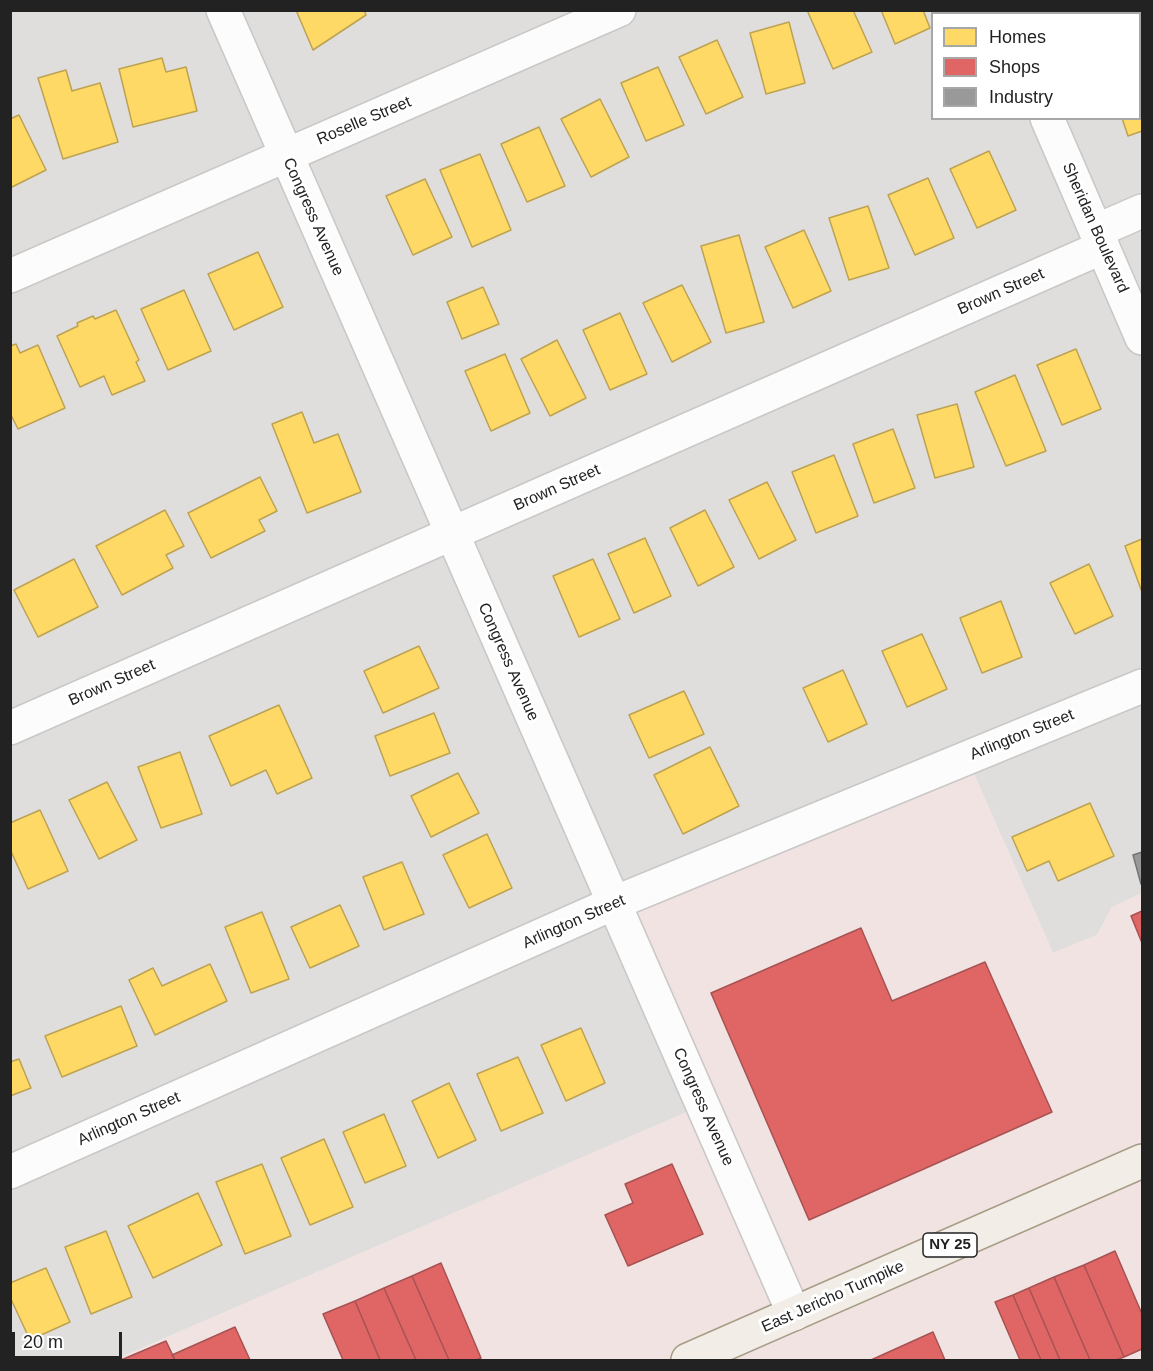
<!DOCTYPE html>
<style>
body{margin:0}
#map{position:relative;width:1153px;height:1371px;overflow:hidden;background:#f0eeeb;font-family:Arial,sans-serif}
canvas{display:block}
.frame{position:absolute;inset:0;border:12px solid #222;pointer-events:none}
.legend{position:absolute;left:931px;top:12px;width:210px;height:108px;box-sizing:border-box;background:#fff;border:2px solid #a7a7a7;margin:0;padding:8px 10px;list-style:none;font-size:18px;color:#222}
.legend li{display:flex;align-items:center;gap:12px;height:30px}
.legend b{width:30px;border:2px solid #a7a7a7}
.scale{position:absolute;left:12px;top:1332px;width:110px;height:27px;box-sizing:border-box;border:3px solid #222;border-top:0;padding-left:8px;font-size:18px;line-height:21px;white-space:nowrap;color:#222;-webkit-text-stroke:4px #fff;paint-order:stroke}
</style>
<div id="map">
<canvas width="1153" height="1371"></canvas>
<div class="frame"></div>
<ul class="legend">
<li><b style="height:16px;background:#ffd966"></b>Homes</li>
<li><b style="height:16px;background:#e06666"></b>Shops</li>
<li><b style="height:16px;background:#999"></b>Industry</li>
</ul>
<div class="scale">20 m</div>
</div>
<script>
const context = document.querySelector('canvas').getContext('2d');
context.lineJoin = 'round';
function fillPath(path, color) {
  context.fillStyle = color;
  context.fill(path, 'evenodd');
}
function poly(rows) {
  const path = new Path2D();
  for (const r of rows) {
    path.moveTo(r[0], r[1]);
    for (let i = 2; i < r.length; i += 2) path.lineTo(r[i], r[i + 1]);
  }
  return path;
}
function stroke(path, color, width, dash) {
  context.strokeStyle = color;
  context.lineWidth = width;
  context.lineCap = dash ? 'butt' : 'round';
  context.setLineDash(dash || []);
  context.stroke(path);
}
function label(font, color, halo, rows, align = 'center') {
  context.font = font + ' Arial,sans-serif';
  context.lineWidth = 6;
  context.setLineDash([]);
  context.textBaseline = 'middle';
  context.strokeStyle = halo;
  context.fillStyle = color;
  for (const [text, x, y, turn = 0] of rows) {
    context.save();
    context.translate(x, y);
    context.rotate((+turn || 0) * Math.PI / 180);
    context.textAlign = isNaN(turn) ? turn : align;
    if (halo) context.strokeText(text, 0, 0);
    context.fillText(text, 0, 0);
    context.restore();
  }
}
fillPath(poly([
 [10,11,1142,11,1142,893,1112,907,1097,935,1053,953,970,765,706,1104,114,1360,11,1360],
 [932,14,1140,14,1140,118,932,118]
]), '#dfdedc');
fillPath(poly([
 [970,765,1053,953,1097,935,1112,907,1142,893,1142,1360,114,1360,705,1104,625,916]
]), '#f1e3e1');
const homes = poly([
 [296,10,364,10,366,15,313,50,296,10],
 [807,10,853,10,872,52,833,69,807,10],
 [881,10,923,10,930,28,895,44,881,10],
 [1117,10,1132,10,1133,14,1107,14,1117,10],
 [789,22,805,83,766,94,750,33,789,22],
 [1140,33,1142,42,1142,131,1128,136,1122,118,1140,118,1140,33],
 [717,40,743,97,706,114,679,57,717,40],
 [162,58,166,72,186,67,197,111,133,127,119,69,162,58],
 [658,67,684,125,646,141,621,83,658,67],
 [66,70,72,91,100,83,118,142,63,159,38,78,66,70],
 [600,99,629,157,591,177,561,119,600,99],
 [19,115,46,170,10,188,10,119,19,115],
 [539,127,565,186,527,202,501,144,539,127],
 [989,151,1016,210,977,228,950,169,989,151],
 [480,154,511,230,472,247,440,170,480,154],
 [928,178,954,238,915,255,888,195,928,178],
 [425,179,452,237,413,255,386,196,425,179],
 [868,206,889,268,849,280,829,218,868,206],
 [804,230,831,291,793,308,765,247,804,230],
 [739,235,764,322,726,333,701,246,739,235],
 [258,252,283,307,234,330,208,274,258,252],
 [682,285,711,342,672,362,643,303,682,285],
 [483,287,499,324,462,339,447,302,483,287],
 [184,290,211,351,168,370,141,309,184,290],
 [116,310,139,360,136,362,145,381,112,395,104,376,80,387,57,336,78,326,77,323,93,316,95,319,116,310],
 [620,313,647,374,610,390,583,330,620,313],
 [557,340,586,398,550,416,521,359,557,340],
 [16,344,20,353,38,345,65,408,18,429,10,413,10,346,16,344],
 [1076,349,1101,409,1062,425,1037,365,1076,349],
 [505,354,530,413,491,431,465,371,505,354],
 [1015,375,1046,451,1006,466,975,392,1015,375],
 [957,404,974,467,935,478,917,415,957,404],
 [302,412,314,443,338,434,361,492,307,513,272,424,302,412],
 [893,429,915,488,874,503,853,444,893,429],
 [834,455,858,516,816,533,792,472,834,455],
 [260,477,277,511,259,520,265,531,211,558,188,513,260,477],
 [767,482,796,540,759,559,729,500,767,482],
 [165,510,184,546,166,555,173,568,122,595,96,546,165,510],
 [705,510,734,567,698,586,670,528,705,510],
 [645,538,671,596,634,613,608,554,645,538],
 [1142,539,1142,592,1125,546,1142,539],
 [74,559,98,607,38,637,14,590,74,559],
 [593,559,620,619,579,637,553,576,593,559],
 [1089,564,1113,616,1075,634,1050,583,1089,564],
 [1001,601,1022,657,982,673,960,618,1001,601],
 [922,634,947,689,907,707,882,651,922,634],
 [419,646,439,688,383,713,364,671,419,646],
 [843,670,867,724,828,742,803,688,843,670],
 [684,691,704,734,649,758,629,715,684,691],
 [279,705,312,778,277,794,266,770,231,786,209,736,279,705],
 [434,713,450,753,390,776,375,736,434,713],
 [710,747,739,806,683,834,654,775,710,747],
 [180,752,202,814,161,828,138,767,180,752],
 [458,773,479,813,431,837,411,796,458,773],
 [107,782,137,840,99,859,69,800,107,782],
 [1090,803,1114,856,1058,881,1049,861,1027,871,1012,837,1090,803],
 [40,810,68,871,28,889,10,849,10,823,40,810],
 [487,834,512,888,469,908,443,855,487,834],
 [402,862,424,914,384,930,363,877,402,862],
 [340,905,359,946,310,968,291,927,340,905],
 [262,912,289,979,251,993,225,927,262,912],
 [210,964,227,1001,155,1035,129,980,153,968,162,986,210,964],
 [121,1006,137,1046,62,1077,45,1036,121,1006],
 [581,1028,605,1083,566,1101,541,1045,581,1028],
 [518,1057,543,1113,501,1131,477,1074,518,1057],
 [19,1059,31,1088,10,1096,10,1062,19,1059],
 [449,1083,476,1140,438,1158,412,1101,449,1083],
 [384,1114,406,1166,365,1183,343,1132,384,1114],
 [324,1139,353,1207,310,1225,281,1158,324,1139],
 [262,1164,291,1236,245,1254,216,1182,262,1164],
 [198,1193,222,1245,153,1278,128,1226,198,1193],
 [106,1231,132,1297,91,1314,65,1247,106,1231],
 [46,1268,70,1322,30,1340,10,1297,10,1283,46,1268]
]);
fillPath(homes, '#ffd966');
stroke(homes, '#bda252', 1.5);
const shops = poly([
 [1142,911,1142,943,1131,916,1142,911],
 [861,928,892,1001,985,962,1052,1112,809,1220,711,993,861,928],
 [672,1164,703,1234,628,1266,605,1215,633,1203,625,1184,672,1164],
 [1115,1251,1142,1314,1142,1349,1124,1357,1084,1265,1115,1251],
 [441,1263,481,1358,476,1360,449,1360,412,1276,441,1263],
 [1084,1265,1124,1357,1116,1360,1090,1360,1054,1277,1084,1265],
 [412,1276,449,1360,416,1360,384,1288,412,1276],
 [1054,1277,1090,1360,1060,1360,1029,1288,1054,1277],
 [384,1288,416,1360,380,1360,355,1301,384,1288],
 [1029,1288,1060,1360,1041,1360,1013,1295,1029,1288],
 [1013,1295,1041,1360,1020,1360,995,1302,1013,1295],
 [355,1301,380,1360,343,1360,323,1314,355,1301],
 [235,1327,250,1360,175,1360,172,1355,235,1327],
 [933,1332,945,1360,871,1360,933,1332],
 [166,1341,175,1360,121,1360,166,1341]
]);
fillPath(shops, '#e06666');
stroke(shops, '#a75252', 1.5);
const industry = poly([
 [1142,852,1142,884,1141,884,1133,855,1142,852]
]);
fillPath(industry, '#999');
stroke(industry, '#757575', 1.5);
const minor = poly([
 [223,10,794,1314],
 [1000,10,1002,14],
 [1047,118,1142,338],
 [1096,231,1142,211],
 [10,276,619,10],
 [10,728,1103,247],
 [10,1172,614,903,1142,686]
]);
const primary = poly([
 [688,1360,1142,1161]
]);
stroke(minor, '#c9c8c7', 36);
stroke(primary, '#a79c86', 36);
stroke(minor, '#fdfcfc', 33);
stroke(primary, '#f3ede7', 33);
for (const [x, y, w] of [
 [950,1245,54]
]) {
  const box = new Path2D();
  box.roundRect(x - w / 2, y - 12, w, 24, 4.5);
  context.fillStyle = '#fff';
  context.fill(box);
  stroke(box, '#222', 1.5);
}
label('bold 15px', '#222', null, [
 ["NY 25",950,1245]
]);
label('16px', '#222', '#fff', [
 ["Roselle Street",364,121,-23],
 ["Congress Avenue",313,217,66],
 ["Sheridan Boulevard",1095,228,66],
 ["Brown Street",1001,292,-24],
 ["Brown Street",557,488,-24],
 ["Congress Avenue",508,662,66],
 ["Brown Street",112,683,-24],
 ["Arlington Street",1022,735,-22],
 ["Arlington Street",574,922,-24],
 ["Congress Avenue",703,1107,66],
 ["Arlington Street",129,1119,-24],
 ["East Jericho Turnpike",833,1297,-24]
]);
</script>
